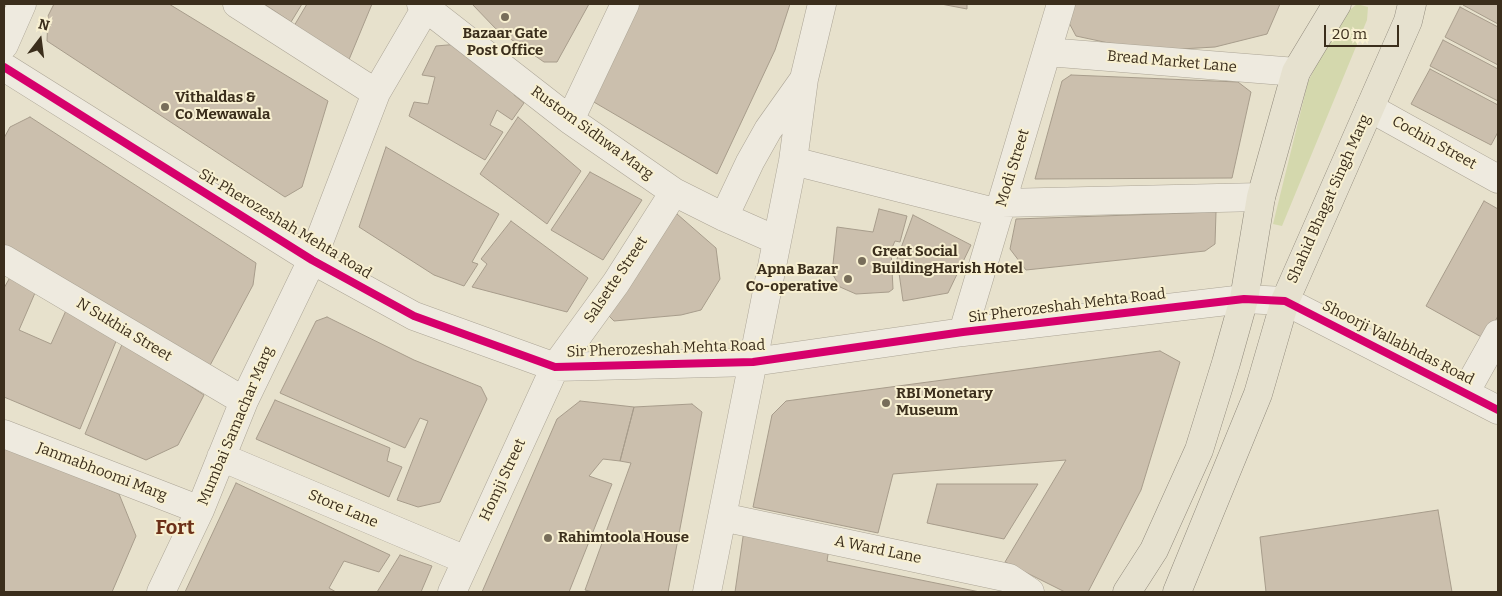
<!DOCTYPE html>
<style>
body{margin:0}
#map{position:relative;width:1502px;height:596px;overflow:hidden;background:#e7e1cc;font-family:Bitter,serif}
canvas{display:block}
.frame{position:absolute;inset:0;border:5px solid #3b2e1c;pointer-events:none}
.north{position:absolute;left:15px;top:15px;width:50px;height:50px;-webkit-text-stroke:4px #f8f0d1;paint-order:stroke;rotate:15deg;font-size:14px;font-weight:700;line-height:20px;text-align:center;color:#3b2e1c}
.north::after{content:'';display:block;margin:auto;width:18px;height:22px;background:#3b2e1c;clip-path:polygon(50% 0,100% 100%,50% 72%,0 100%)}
.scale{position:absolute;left:1324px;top:25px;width:75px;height:22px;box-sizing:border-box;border:2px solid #3b2e1c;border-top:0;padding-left:6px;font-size:15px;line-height:18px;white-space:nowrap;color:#3b2e1c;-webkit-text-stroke:4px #f8f0d1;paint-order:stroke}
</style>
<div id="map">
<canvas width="1502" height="596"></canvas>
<div class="frame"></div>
<div class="north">N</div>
<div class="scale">20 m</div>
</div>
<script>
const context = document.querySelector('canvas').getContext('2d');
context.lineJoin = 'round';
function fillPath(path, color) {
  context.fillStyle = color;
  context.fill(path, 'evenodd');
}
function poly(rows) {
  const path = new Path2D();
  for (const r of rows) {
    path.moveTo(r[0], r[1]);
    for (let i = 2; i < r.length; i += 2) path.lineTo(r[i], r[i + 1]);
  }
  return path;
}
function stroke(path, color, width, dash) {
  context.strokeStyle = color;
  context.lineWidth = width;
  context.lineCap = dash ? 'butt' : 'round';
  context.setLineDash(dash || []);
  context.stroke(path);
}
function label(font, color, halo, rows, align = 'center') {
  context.font = font + ' Bitter,serif';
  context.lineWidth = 4;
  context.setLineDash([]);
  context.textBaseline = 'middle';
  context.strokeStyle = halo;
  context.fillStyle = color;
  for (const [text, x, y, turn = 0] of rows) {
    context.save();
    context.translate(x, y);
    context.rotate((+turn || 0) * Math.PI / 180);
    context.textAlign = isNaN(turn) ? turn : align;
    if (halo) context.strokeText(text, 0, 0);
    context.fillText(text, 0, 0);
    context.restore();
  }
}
fillPath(poly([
 [1357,4,1368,7,1367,20,1282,226,1273,224,1308,82,1339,19]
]), '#d4d8ad');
const building = poly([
 [54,4,169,4,328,101,302,187,285,197,47,41,48,16,54,4],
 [264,4,302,4,291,22,264,4],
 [307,4,372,4,348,62,294,26,307,4],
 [472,4,589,4,557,62,544,62,496,29,472,4],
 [635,4,790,4,775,50,717,174,587,98,635,4],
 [941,4,967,4,967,9,941,4],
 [1072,4,1280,4,1267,34,1215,47,1146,51,1076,36,1067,19,1072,4],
 [1463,4,1498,4,1498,24,1463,5,1463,4],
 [1460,7,1498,27,1498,65,1445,37,1460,7],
 [1443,40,1498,69,1498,101,1430,66,1443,40],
 [459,44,519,86,514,95,524,103,512,120,497,110,490,125,503,132,485,160,409,116,414,102,428,104,435,77,422,75,436,46,459,44],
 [1430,69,1498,105,1498,132,1491,145,1411,104,1430,69],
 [1071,75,1238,82,1251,92,1232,178,1035,179,1062,81,1071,75],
 [30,117,256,263,253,285,207,371,4,245,4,138,10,127,30,117],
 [518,117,581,171,547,224,480,174,518,117],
 [386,147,499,214,472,262,478,264,464,286,434,275,359,227,386,147],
 [590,172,642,200,603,260,551,230,590,172],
 [1484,201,1498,209,1498,316,1485,339,1426,306,1484,201],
 [879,209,907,216,900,242,895,241,891,250,893,289,889,292,856,294,840,287,832,273,837,227,873,232,879,209],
 [1216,212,1215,244,1205,251,1026,270,1010,249,1016,219,1216,212],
 [677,214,716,248,720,279,701,310,681,315,614,321,604,311,664,218,677,214],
 [913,215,971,245,948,293,903,301,897,259,913,215],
 [511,221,588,278,567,312,472,287,487,264,481,259,511,221],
 [13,272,38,286,19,330,51,344,68,306,117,339,80,429,4,397,4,288,13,272],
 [327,317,414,360,481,387,487,399,440,502,418,507,397,500,428,421,420,418,405,448,280,393,316,321,327,317],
 [123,342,204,395,178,445,146,460,85,434,123,342],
 [1160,351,1180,362,1141,490,1088,592,1065,592,1005,562,1066,460,893,474,878,533,753,507,772,415,786,401,1160,351],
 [275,400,390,448,387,461,402,467,389,497,256,439,275,400],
 [580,401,634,407,620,461,603,459,589,476,612,484,569,592,482,592,557,419,580,401],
 [692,404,702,412,668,592,593,592,585,590,631,463,620,461,634,407,692,404],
 [4,446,119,494,136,536,112,592,4,592,4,446],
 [236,483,390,555,379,572,344,561,329,588,336,592,185,592,236,483],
 [937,484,1038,484,1004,539,927,523,937,484],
 [1438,510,1452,592,1266,592,1260,537,1438,510],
 [744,530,829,548,827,561,980,592,735,592,744,530],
 [400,555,432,566,421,592,377,592,400,555]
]);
fillPath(building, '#cbbfad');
stroke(building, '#a79c8b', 1);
const minor = poly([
 [237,4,376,93],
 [421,4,570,120,674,192,724,217,776,240],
 [4,45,22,4],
 [1047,52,1296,72],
 [4,67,312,260,414,316,555,367,753,362,963,332,1244,299,1285,301,1498,410],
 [1370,108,1498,179],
 [570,120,625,4],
 [793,161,999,213],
 [1002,203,1261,197],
 [724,217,750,162,768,130,802,82],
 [4,259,244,401],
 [963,332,1061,4],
 [1465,393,1498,334],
 [4,434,200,510],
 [221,457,466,560],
 [722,517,1009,578,1030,592],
 [161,592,200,510,244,401,312,260,376,93,428,4],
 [452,592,555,367,616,283,674,192],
 [707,592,793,161,804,79,822,4]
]);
const major = poly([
 [1127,592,1154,550,1199,450,1226,363,1244,299,1261,197,1296,72,1337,4],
 [1177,592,1258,394,1285,301,1408,21,1412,4]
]);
stroke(minor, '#aca596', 29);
stroke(major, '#918a7c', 29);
stroke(minor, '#eeeadf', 28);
stroke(major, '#e6e1cf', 28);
stroke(poly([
 [4,67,312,260,414,316,555,367,753,362,963,332,1244,299,1285,301,1498,410]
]), '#d6006c', 8);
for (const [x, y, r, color] of [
 [505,17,5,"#776d5a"],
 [165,107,5,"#776d5a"],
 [862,261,5,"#776d5a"],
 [848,279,5,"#776d5a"],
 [886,403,5,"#776d5a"],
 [548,538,5,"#776d5a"]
]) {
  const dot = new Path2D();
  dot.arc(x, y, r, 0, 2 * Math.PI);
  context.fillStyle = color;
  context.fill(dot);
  stroke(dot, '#f8f0d1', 2);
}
label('bold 15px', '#3b2e1c', '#f8f0d1', [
 ["Bazaar Gate",505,34,"center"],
 ["Post Office",505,51,"center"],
 ["Vithaldas &",175,98],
 ["Co Mewawala",175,115],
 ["Great Social",872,252],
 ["BuildingHarish Hotel",872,269],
 ["Apna Bazar",838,270,"right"],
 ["Co-operative",838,287,"right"],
 ["RBI Monetary",896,394],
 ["Museum",896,411],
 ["Rahimtoola House",558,538]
], 'left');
label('15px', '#3b2e1c', '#f8f0d1', [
 ["Bread Market Lane",1172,62,5],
 ["Rustom Sidhwa Marg",592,133,36],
 ["Cochin Street",1434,143,29],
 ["Modi Street",1013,168,-73],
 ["Shahid Bhagat Singh Marg",1329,199,-66],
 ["Sir Pherozeshah Mehta Road",285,224,31],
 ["Salsette Street",616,280,-56],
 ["Sir Pherozeshah Mehta Road",1067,306,-7],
 ["N Sukhia Street",124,330,31],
 ["Shoorji Vallabhdas Road",1398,343,27],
 ["Sir Pherozeshah Mehta Road",666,349,-2],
 ["Mumbai Samachar Marg",236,426,-67],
 ["Janmabhoomi Marg",102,472,21],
 ["Homji Street",503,480,-65],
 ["Store Lane",343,509,23],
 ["A Ward Lane",878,550,12]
]);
label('bold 20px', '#6c3018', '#f8f0d1', [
 ["Fort",175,528]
]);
</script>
